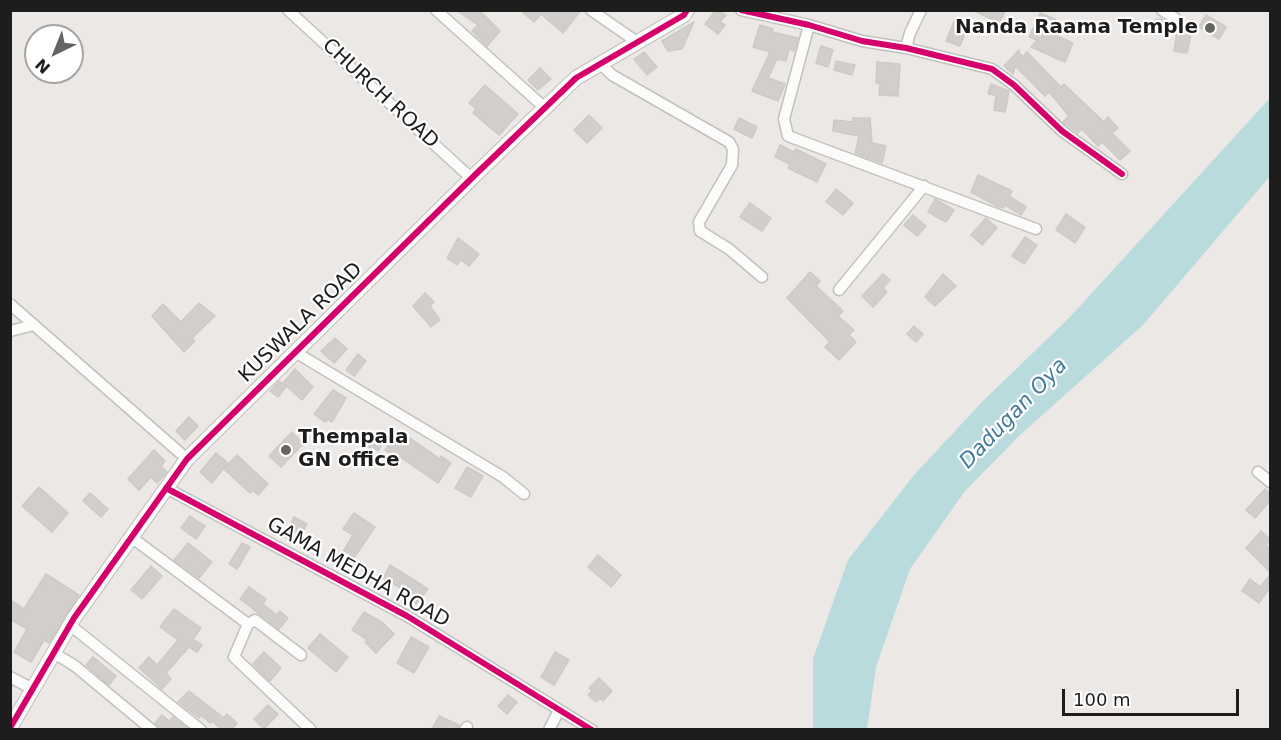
<!DOCTYPE html>
<style>
body{margin:0}
#map{position:relative;width:1281px;height:740px;overflow:hidden;background:#ebe8e5;font-family:"DejaVu Sans",sans-serif}
canvas{display:block}
.frame{position:absolute;inset:0;border:12px solid #1d1d1d;pointer-events:none}
.north{position:absolute;left:24px;top:24px;width:60px;height:60px;box-sizing:border-box;background:#fff;border:2px solid #a5a5a5;border-radius:50%;rotate:223deg;font-size:16px;font-weight:700;line-height:24px;text-align:center;color:#1d1d1d}
.north::after{content:'';display:block;margin:auto;width:21px;height:27px;background:#656463;clip-path:polygon(50% 0,100% 100%,50% 72%,0 100%)}
.scale{position:absolute;left:1062px;top:689px;width:177px;height:27px;box-sizing:border-box;border:3px solid #1d1d1d;border-top:0;padding-left:8px;font-size:18px;line-height:21px;white-space:nowrap;color:#1d1d1d;-webkit-text-stroke:4px #fff;paint-order:stroke}
</style>
<div id="map">
<canvas width="1281" height="740"></canvas>
<div class="frame"></div>
<div class="north">N</div>
<div class="scale">100 m</div>
</div>
<script>
const context = document.querySelector('canvas').getContext('2d');
context.lineJoin = 'round';
function fillPath(path, color) {
  context.fillStyle = color;
  context.fill(path, 'evenodd');
}
function poly(rows) {
  const path = new Path2D();
  for (const r of rows) {
    if (r.length === 3) {
      path.moveTo(r[0] + r[2], r[1]);
      path.arc(r[0], r[1], r[2], 0, 2 * Math.PI);
      continue;
    }
    path.moveTo(r[0], r[1]);
    for (let i = 2; i < r.length; i += 2) path.lineTo(r[i], r[i + 1]);
  }
  return path;
}
function stroke(path, color, width, dash) {
  context.strokeStyle = color;
  context.lineWidth = width;
  context.lineCap = dash ? 'butt' : 'round';
  context.setLineDash(dash || []);
  context.stroke(path);
}
function label(font, color, halo, rows, align = 'center') {
  context.font = font + ' "DejaVu Sans",sans-serif';
  context.lineWidth = 4.5;
  context.setLineDash([]);
  context.textBaseline = 'middle';
  context.strokeStyle = halo;
  context.fillStyle = color;
  for (const [text, x, y, turn = 0] of rows) {
    context.save();
    context.translate(x, y);
    context.rotate((+turn || 0) * Math.PI / 180);
    context.textAlign = isNaN(turn) ? turn : align;
    if (halo) context.strokeText(text, 0, 0);
    context.fillText(text, 0, 0);
    context.restore();
  }
}
fillPath(poly([
 [1270,98,1270,176,1143,325,1020,435,965,491,910,569,876,667,867,729,813,729,813,659,848,560,914,475,983,401,1070,317]
]), '#b9dbde');
const building = poly([
 [456,10,479,10,500,31,487,46,472,31,478,25,456,10],
 [520,10,581,10,563,33,541,14,534,22,520,10],
 [716,10,726,15,720,22,725,25,718,34,705,24,716,10],
 [973,10,1006,10,999,23,973,10],
 [1040,13,1055,19,1049,32,1073,43,1065,62,1031,47,1037,40,1029,37,1040,13],
 [1206,15,1226,27,1219,39,1199,27,1206,15],
 [955,19,969,24,960,46,946,41,955,19],
 [1159,26,7],
 [694,22,682,49,668,51,662,41,694,22],
 [760,25,773,29,772,32,798,38,794,51,789,49,786,61,777,59,768,78,785,84,778,101,752,91,770,52,753,47,760,25],
 [1177,31,1191,34,1187,53,1174,51,1177,31],
 [821,46,833,50,828,67,816,63,821,46],
 [1019,50,1019,53,1023,57,1027,52,1061,87,1064,84,1104,122,1108,117,1118,128,1112,133,1130,151,1120,160,1102,142,1098,146,1082,129,1078,133,1067,125,1063,122,1069,116,1049,92,1045,96,1015,66,1013,74,1004,66,1019,50],
 [644,52,657,67,647,75,634,59,644,52],
 [836,61,855,65,852,75,834,70,836,61],
 [877,62,900,64,898,96,879,95,880,84,876,83,877,62],
 [540,68,551,79,538,90,528,80,540,68],
 [991,84,1009,91,1005,112,994,110,996,95,988,94,991,84],
 [485,85,518,114,499,135,473,113,476,109,469,103,485,85],
 [589,115,602,128,587,143,574,130,589,115],
 [739,118,757,127,752,138,734,129,739,118],
 [853,118,870,118,872,143,886,146,882,163,855,153,859,136,833,131,834,120,853,122,853,118],
 [780,145,794,152,796,149,826,164,817,182,788,168,790,164,775,157,780,145],
 [978,175,1012,191,1009,196,1026,207,1021,215,1005,205,1003,208,997,206,971,192,978,175],
 [836,189,853,203,843,215,826,202,836,189],
 [935,199,954,210,946,222,928,212,935,199],
 [750,203,771,218,762,231,740,217,750,203],
 [1066,214,1085,227,1075,243,1056,230,1066,214],
 [913,215,926,226,917,236,904,225,913,215],
 [986,218,997,228,982,245,971,235,986,218],
 [1025,237,1037,245,1024,264,1012,256,1025,237],
 [458,238,479,254,469,266,461,260,457,265,447,258,458,238],
 [810,272,820,281,816,286,843,311,838,316,854,330,849,335,856,342,839,360,825,347,830,342,787,298,810,272],
 [883,274,890,280,883,288,887,292,873,307,862,296,883,274],
 [943,274,956,286,935,306,925,297,943,274],
 [425,293,434,302,430,306,440,320,431,327,413,306,425,293],
 [199,303,215,316,192,338,195,341,184,352,152,316,163,304,181,322,199,303],
 [914,326,923,334,916,342,907,334,914,326],
 [335,338,347,349,334,363,321,351,335,338],
 [358,354,366,361,354,376,346,370,358,354],
 [295,369,313,387,302,400,283,383,295,369],
 [279,381,286,387,278,397,270,391,279,381],
 [333,390,346,398,332,422,327,419,325,422,314,414,333,390],
 [189,417,198,426,185,440,176,431,189,417],
 [400,431,440,459,441,456,451,463,438,483,397,455,395,457,385,450,400,431],
 [292,432,303,444,281,467,269,456,292,432],
 [367,432,384,441,378,451,371,446,368,450,359,444,367,432],
 [154,450,165,461,161,466,167,472,157,483,151,477,139,490,128,479,154,450],
 [216,453,228,463,212,483,200,472,216,453],
 [237,455,268,484,258,495,253,490,250,493,224,469,237,455],
 [467,467,483,476,471,497,455,488,467,467],
 [39,487,68,513,52,532,22,506,39,487],
 [1265,489,1270,494,1270,501,1255,518,1246,510,1265,489],
 [90,493,108,509,101,517,83,501,90,493],
 [354,513,375,527,345,571,335,565,353,535,343,529,354,513],
 [190,516,205,526,196,539,181,528,190,516],
 [294,517,307,524,297,543,285,537,294,517],
 [1261,531,1270,539,1266,545,1270,549,1270,572,1246,548,1261,531],
 [188,543,212,562,199,578,174,560,188,543],
 [242,543,250,547,237,569,229,564,242,543],
 [598,555,621,575,611,587,588,567,598,555],
 [390,565,428,589,416,604,405,595,408,592,383,578,390,565],
 [151,566,162,576,142,599,131,590,151,566],
 [46,574,79,595,49,643,44,640,31,662,14,652,27,629,10,619,10,600,24,609,46,574],
 [1270,575,1270,587,1259,603,1242,591,1250,579,1260,587,1270,575],
 [249,587,266,599,263,604,277,615,280,611,288,618,279,629,240,599,249,587],
 [174,609,201,628,193,639,202,645,197,652,189,647,166,673,171,679,162,689,139,668,149,657,157,665,178,640,160,627,174,609],
 [364,612,383,623,394,634,376,653,365,642,367,640,352,630,364,612],
 [320,634,348,657,336,672,308,648,320,634],
 [411,637,429,647,414,673,397,663,411,637],
 [264,652,281,668,270,681,253,664,264,652],
 [555,652,569,660,554,685,541,677,555,652],
 [93,657,116,676,109,685,86,665,93,657],
 [599,678,612,691,603,701,600,698,596,702,588,695,592,691,589,688,599,678],
 [189,691,224,718,227,714,237,723,232,729,221,729,212,721,210,723,201,715,199,718,178,702,189,691],
 [508,695,517,702,507,714,498,706,508,695],
 [268,705,278,714,264,729,254,719,268,705],
 [162,715,169,721,173,717,188,729,161,729,155,723,162,715],
 [439,716,459,725,458,729,432,729,439,716]
]);
fillPath(building, '#d2cecc');
stroke(building, '#cecac6', 1.5);
const minor = poly([
 [288,10,471,178],
 [436,10,545,108],
 [591,10,637,42],
 [741,10,809,25,862,41,906,48,992,69,1014,85,1062,131,1122,174],
 [1162,10,1176,19],
 [809,25,784,119,788,136,1036,229],
 [906,48,910,33,921,10],
 [600,63,612,75,729,142,733,149,732,165,699,222,700,231,729,249,762,277],
 [839,290,924,186],
 [10,304,187,459],
 [10,331,34,325],
 [295,352,503,477,524,494],
 [1258,472,1270,482],
 [166,488,407,616,592,730],
 [131,537,248,624],
 [70,625,201,730],
 [54,653,75,666,152,730],
 [301,655,255,620,248,624,234,657,311,730],
 [10,677,33,689],
 [465,730,467,727],
 [549,730,559,710]
]);
const tertiary = poly([
 [10,728,74,618,187,459,477,173,576,78,684,15,687,10]
]);
stroke(minor, '#c2c1c0', 13);
stroke(tertiary, '#c2c1c0', 16);
stroke(minor, '#fcfcfb', 10);
stroke(tertiary, '#fcfcfb', 14);
stroke(poly([
 [741,10,809,25,862,41,906,48,992,69,1014,85,1062,131,1122,174],
 [166,488,407,616,592,730],
 [10,728,74,618,187,459,477,173,576,78,684,15,687,10]
]), '#d6006c', 6);
for (const [x, y, r, color] of [
 [1210,28,6,"#656463"],
 [286,450,6,"#656463"]
]) {
  const dot = new Path2D();
  dot.arc(x, y, r, 0, 2 * Math.PI);
  context.fillStyle = color;
  context.fill(dot);
  stroke(dot, '#fff', 2);
}
label('bold 20px', '#1d1d1d', '#fff', [
 ["Nanda Raama Temple",1198,28],
 ["Thempala",298,438,"left"],
 ["GN office",298,461,"left"]
], 'right');
label('20px', '#1d1d1d', '#fff', [
 ["CHURCH ROAD",380,94,43],
 ["KUSWALA ROAD",301,323,-44],
 ["GAMA MEDHA ROAD",358,573,29]
]);
label('italic 21px', '#457a9b', '#fff', [
 ["Dadugan Oya",1014,414,-46]
]);
</script>
